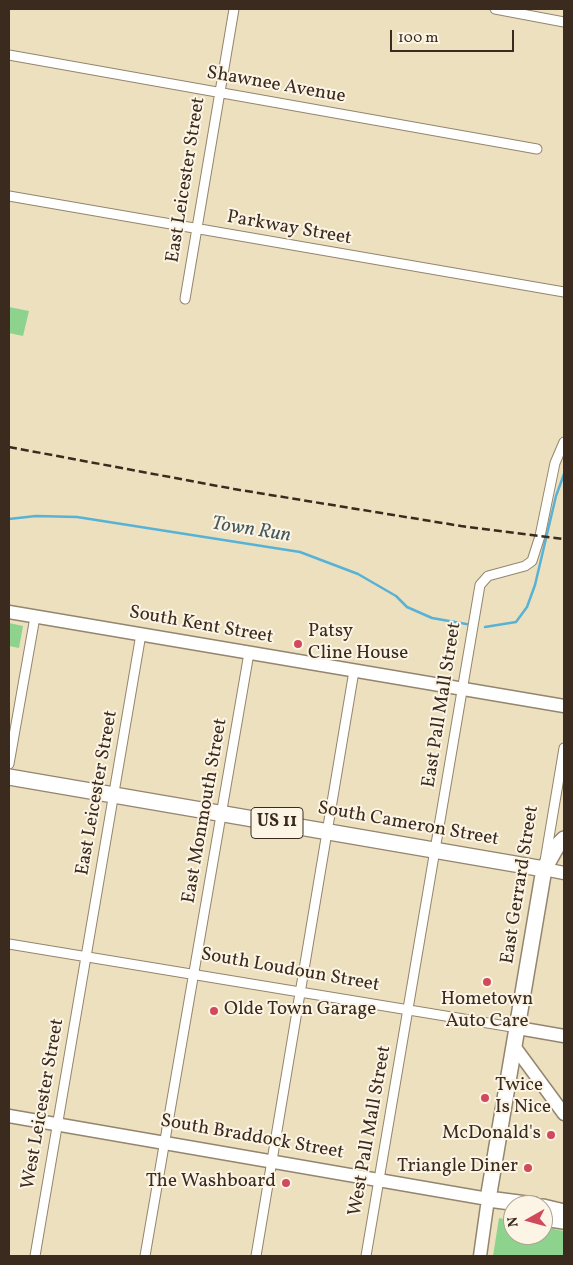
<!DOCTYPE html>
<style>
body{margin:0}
#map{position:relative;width:573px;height:1265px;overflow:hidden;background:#ede0bf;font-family:Vollkorn,serif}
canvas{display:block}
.frame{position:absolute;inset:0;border:10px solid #3b2a1e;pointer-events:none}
.north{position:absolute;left:503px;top:1195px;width:50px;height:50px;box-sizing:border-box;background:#fcf5e5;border:1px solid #afa495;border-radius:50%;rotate:263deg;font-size:14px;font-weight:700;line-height:20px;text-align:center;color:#3b2a1e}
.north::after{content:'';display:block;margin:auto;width:18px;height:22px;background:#d1495b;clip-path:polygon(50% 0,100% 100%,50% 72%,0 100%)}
.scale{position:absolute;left:390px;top:30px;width:124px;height:22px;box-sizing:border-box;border:2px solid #3b2a1e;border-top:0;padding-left:6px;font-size:15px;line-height:18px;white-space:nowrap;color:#3b2a1e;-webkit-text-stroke:4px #fcf5e5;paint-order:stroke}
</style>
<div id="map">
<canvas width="573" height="1265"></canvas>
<div class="frame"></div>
<div class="north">N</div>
<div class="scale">100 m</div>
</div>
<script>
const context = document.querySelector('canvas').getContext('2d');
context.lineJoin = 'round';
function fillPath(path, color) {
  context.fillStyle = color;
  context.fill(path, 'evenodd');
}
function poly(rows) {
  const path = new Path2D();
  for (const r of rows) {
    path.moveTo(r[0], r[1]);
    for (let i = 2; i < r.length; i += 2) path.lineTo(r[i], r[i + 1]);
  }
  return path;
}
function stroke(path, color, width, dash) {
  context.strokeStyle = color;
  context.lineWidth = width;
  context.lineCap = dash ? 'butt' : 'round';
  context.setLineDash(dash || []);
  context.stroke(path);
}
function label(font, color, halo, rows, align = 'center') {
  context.font = font + ' Vollkorn,serif';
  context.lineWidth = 4;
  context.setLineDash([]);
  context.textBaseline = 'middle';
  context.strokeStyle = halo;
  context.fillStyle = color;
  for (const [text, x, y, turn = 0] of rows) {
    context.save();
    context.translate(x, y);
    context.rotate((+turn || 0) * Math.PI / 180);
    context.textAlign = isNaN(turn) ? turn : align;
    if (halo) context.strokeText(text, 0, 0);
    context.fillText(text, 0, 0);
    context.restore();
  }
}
fillPath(poly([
 [9,307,29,311,23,336,9,333],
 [9,623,23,626,19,648,9,646],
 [499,1218,513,1221,513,1235,543,1235,543,1227,564,1231,564,1256,493,1256]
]), '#8dd38e');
stroke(poly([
 [9,519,36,516,77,517,300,552,358,574,396,596,407,607,432,618,472,625],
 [485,627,516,622,527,607,535,585,556,496,564,474]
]), '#58b2d5', 2.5);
const street = poly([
 [495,9,564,22],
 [9,55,537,149],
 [9,196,564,292],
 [185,299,234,9],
 [9,764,35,617],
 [545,861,564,748],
 [9,944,518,1028],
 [35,1256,141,634],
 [145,1256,249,653],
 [256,1256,354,671],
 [366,1256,480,585,488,576,525,566,532,561,540,536,555,463,564,442]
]);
const secondary = poly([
 [9,612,564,706],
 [544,869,564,873],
 [518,1028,564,1036],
 [514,1046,564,1114],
 [9,1116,488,1199,480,1256]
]);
const primary = poly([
 [9,777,544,869],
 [488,1199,544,869,557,846,564,839],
 [488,1199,534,1205],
 [543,1207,564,1212],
 [543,1218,564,1221]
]);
stroke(street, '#94856e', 11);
stroke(secondary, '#94856e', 15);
stroke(primary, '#94856e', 18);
stroke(street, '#fff', 9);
stroke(secondary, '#fff', 12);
stroke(primary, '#fff', 15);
stroke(poly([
 [9,447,234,489,461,526,564,539]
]), '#3b2a1e', 2.5, [8, 4]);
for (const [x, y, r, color] of [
 [298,644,5,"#d1495b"],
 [487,982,5,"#d1495b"],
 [214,1011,5,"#d1495b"],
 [485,1098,5,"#d1495b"],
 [551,1135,5,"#d1495b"],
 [528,1168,5,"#d1495b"],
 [286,1183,5,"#d1495b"]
]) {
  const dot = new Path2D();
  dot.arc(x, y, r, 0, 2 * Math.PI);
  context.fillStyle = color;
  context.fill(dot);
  stroke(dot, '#fcf5e5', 2);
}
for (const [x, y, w] of [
 [277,823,52]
]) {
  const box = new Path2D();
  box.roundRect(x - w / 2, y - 15.5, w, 31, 4);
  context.fillStyle = '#fcf5e5';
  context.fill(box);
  stroke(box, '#3b2a1e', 1);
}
label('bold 18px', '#3b2a1e', null, [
 ["US 11",277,823]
]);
label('19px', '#3b2a1e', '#fcf5e5', [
 ["Shawnee Avenue",276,86,10],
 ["East Leicester Street",187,180,-81],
 ["Parkway Street",289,229,10],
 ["South Kent Street",201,626,10],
 ["East Pall Mall Street",443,705,-81],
 ["East Leicester Street",98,793,-80],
 ["East Monmouth Street",206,811,-80],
 ["South Cameron Street",408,825,10],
 ["East Gerrard Street",521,885,-81],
 ["South Loudoun Street",290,971,10],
 ["West Leicester Street",44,1104,-80],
 ["West Pall Mall Street",371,1131,-80],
 ["South Braddock Street",252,1138,10]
]);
label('19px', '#3b2a1e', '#fcf5e5', [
 ["Patsy",308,633],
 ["Cline House",308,655],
 ["Hometown",487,1001,"center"],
 ["Auto Care",487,1023,"center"],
 ["Olde Town Garage",224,1011],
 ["Twice",495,1087],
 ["Is Nice",495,1109],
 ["McDonald's",541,1135,"right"],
 ["Triangle Diner",518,1168,"right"],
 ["The Washboard",276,1183,"right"]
], 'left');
label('italic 20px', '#455a5e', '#fcf5e5', [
 ["Town Run",251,531,9]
]);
</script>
